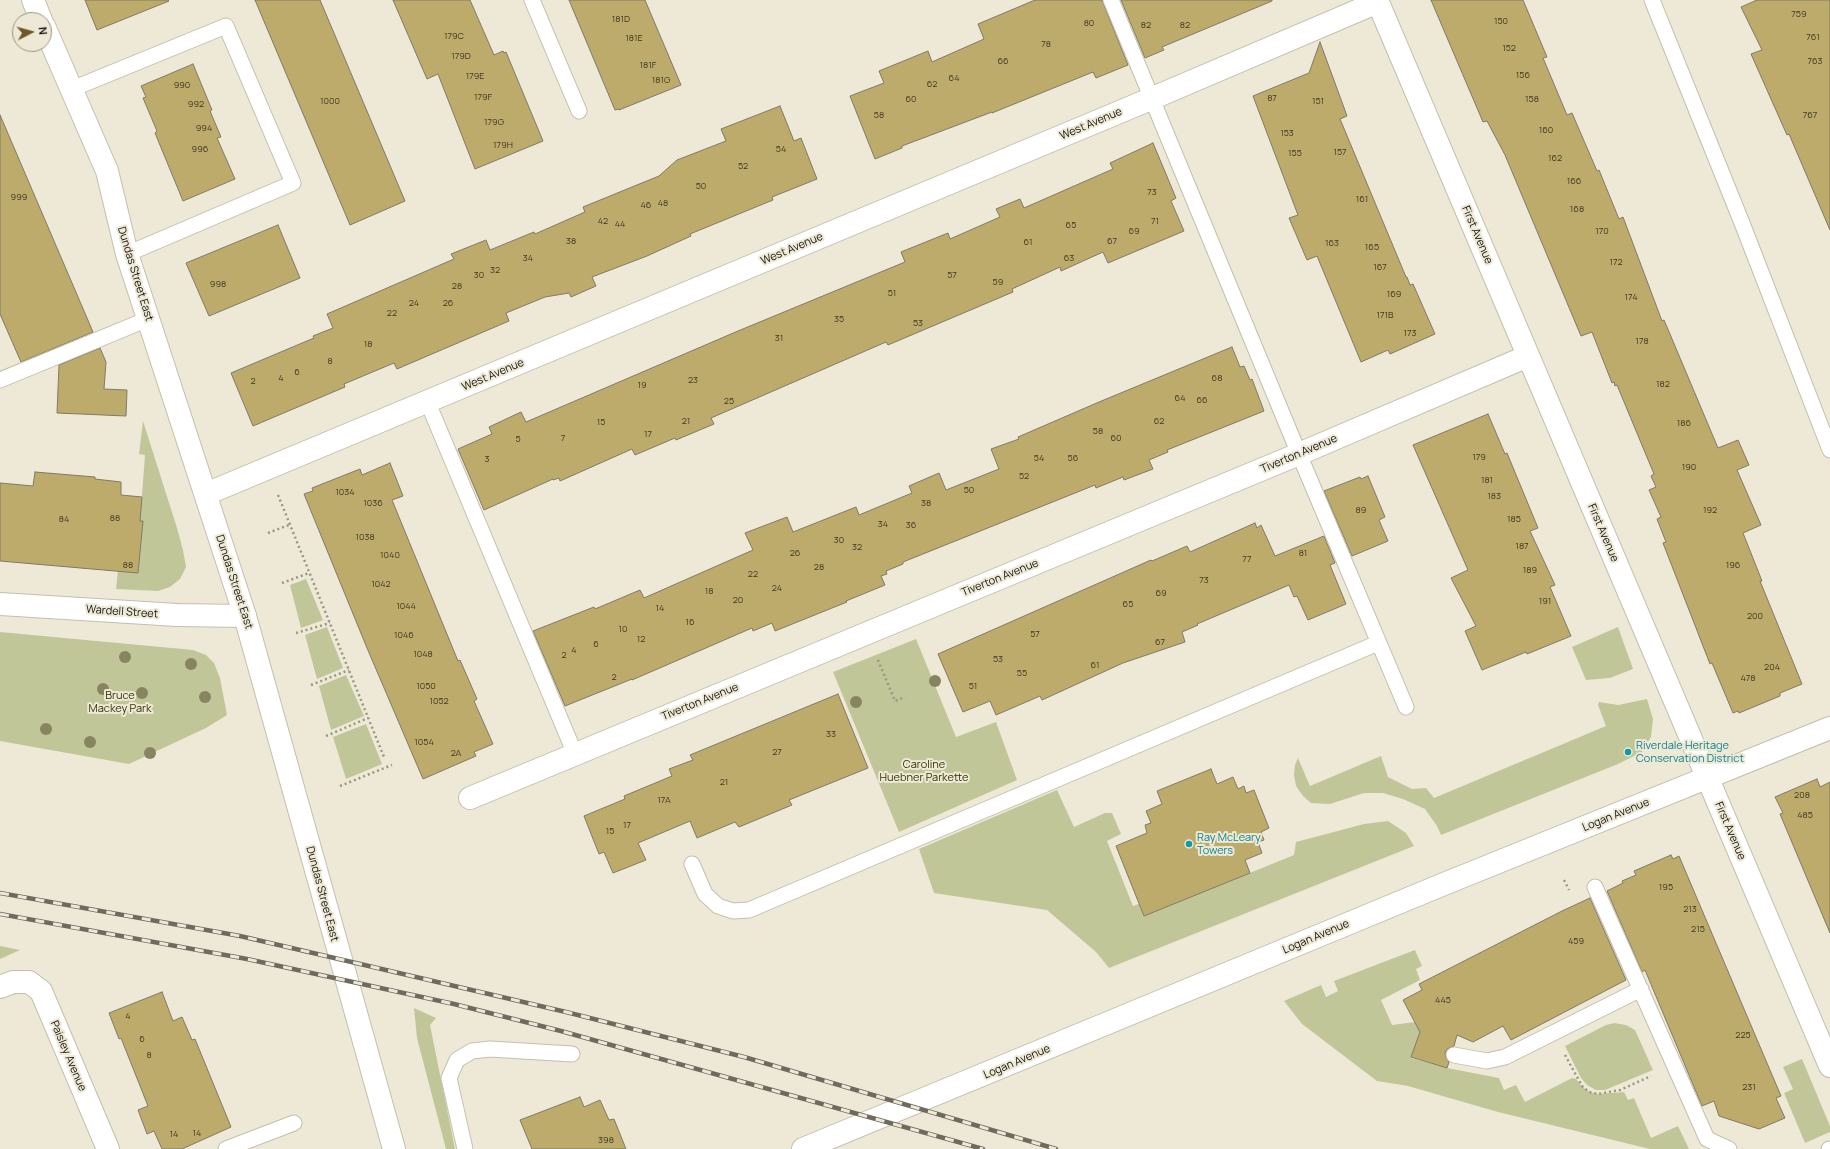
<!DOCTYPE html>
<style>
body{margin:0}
#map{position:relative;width:1830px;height:1149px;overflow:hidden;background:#eee9d6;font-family:Manrope,sans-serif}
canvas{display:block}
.north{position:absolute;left:12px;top:12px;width:40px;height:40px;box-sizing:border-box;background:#eee9d6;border:1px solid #989486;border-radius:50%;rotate:84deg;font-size:11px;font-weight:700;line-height:16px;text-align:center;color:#16140d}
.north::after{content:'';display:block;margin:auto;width:14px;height:18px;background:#705728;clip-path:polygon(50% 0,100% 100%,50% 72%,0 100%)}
</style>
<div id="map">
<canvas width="1830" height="1149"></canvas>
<div class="north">N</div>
</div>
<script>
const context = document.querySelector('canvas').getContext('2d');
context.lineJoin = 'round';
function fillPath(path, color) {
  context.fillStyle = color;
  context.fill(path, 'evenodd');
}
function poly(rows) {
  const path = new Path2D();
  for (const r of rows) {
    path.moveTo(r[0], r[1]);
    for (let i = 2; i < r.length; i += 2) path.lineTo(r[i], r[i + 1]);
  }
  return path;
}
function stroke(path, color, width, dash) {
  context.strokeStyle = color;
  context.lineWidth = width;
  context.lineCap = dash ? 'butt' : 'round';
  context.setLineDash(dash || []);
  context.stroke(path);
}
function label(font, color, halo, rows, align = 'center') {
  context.font = font + ' Manrope,sans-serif';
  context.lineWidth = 4;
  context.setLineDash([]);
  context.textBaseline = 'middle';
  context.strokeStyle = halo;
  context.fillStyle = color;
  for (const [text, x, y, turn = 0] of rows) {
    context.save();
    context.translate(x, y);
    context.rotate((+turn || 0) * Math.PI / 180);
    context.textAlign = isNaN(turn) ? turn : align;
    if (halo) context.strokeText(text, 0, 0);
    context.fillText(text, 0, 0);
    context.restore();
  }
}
fillPath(poly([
 [143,421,177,528,183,550,186,567,180,579,170,587,158,591,116,589,118,571,138,573,143,521,140,521,145,455,139,454],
 [306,579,323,620,301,628,290,585],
 [327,627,343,668,317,679,305,635],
 [1618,627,1633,669,1610,678,1586,680,1572,647],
 [0,632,193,650,206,655,214,663,220,678,227,715,206,728,129,764,0,741],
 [916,639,956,737,996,722,1017,780,899,832,833,672],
 [346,675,364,716,331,730,319,686],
 [1647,699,1653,719,1651,737,1642,752,1618,764,1441,835,1437,826,1425,809,1403,799,1383,793,1364,793,1330,804,1311,803,1303,796,1296,786,1294,775,1295,765,1298,758,1310,786,1381,756,1388,777,1412,789,1426,788,1434,798,1606,726,1598,705,1599,702,1618,705],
 [366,724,382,764,346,779,333,737],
 [1057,790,1074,827,1105,813,1112,813,1121,834,1107,841,1133,906,1139,904,1144,916,1294,855,1296,842,1364,824,1388,821,1406,833,1414,846,1109,968,1096,952,1047,910,934,893,919,849],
 [0,946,20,950,0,959],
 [1415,950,1422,966,1416,969,1420,980,1381,1000,1392,1025,1415,1022,1421,1029,1411,1058,1447,1068,1499,1078,1504,1090,1516,1085,1525,1102,1572,1078,1576,1079,1582,1086,1589,1092,1598,1094,1624,1092,1628,1100,1634,1098,1651,1138,1678,1126,1689,1149,1650,1149,1498,1112,1408,1086,1377,1081,1302,1024,1284,1001,1321,985,1326,997,1338,991,1334,981],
 [414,1008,436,1018,430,1025,455,1149,446,1149,417,1038],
 [1614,1023,1626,1025,1635,1030,1653,1070,1605,1090,1596,1090,1587,1085,1581,1078,1565,1046,1606,1025],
 [1802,1059,1830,1126,1830,1132,1805,1143,1784,1093,1793,1089,1783,1067]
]), '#c1c699');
const building = poly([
 [85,0,168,0,169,1,97,30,85,0],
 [255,0,320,0,405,201,350,225,255,0],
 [393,0,470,0,494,55,503,51,504,53,506,52,543,141,475,169,438,74,427,79,393,0],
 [569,0,645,0,681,85,619,110,619,109,615,110,569,0],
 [1035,0,1102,0,1128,65,1096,78,1093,72,992,113,992,112,902,146,902,148,875,159,850,96,884,83,879,71,928,51,932,62,984,39,978,24,1035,0],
 [1121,0,1272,0,1272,1,1162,47,1164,50,1145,58,1121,0],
 [1431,0,1523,0,1547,57,1543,58,1567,115,1572,113,1597,171,1599,170,1619,219,1623,217,1662,321,1664,320,1718,448,1738,440,1749,465,1737,470,1761,525,1743,533,1762,581,1760,581,1802,684,1780,693,1780,696,1739,713,1738,711,1733,713,1712,663,1710,664,1663,543,1666,542,1657,519,1661,517,1649,490,1656,487,1651,476,1654,474,1617,385,1615,386,1614,382,1612,383,1592,332,1581,336,1505,155,1487,121,1483,122,1431,0],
 [1757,0,1830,0,1830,230,1789,134,1787,135,1751,54,1762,50,1741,7,1757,0],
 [1320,42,1347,116,1340,119,1406,277,1407,277,1410,285,1413,284,1435,334,1390,354,1388,350,1361,362,1317,256,1307,260,1289,218,1298,215,1253,96,1309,73,1320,42],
 [193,64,212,110,210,111,221,137,217,138,235,179,183,201,155,133,157,131,143,98,146,97,141,86,193,64],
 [780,106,794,141,801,138,817,179,772,197,773,200,690,234,691,236,647,256,592,277,596,286,571,297,569,293,545,297,506,313,509,321,397,369,394,363,344,384,345,387,253,426,231,373,314,338,313,336,333,328,327,314,454,259,451,254,486,240,490,250,534,232,535,234,585,212,583,207,659,176,677,160,726,141,721,129,780,106],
 [0,115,93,332,21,362,0,314,0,115],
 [1153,143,1176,198,1171,201,1184,231,1108,263,1103,252,1061,271,1060,267,1012,289,1013,292,888,345,886,342,711,418,714,424,676,440,675,438,635,455,632,449,560,481,559,478,553,480,553,479,484,510,458,449,492,434,489,427,521,412,526,422,738,331,905,262,901,252,948,233,950,239,1000,217,996,209,1020,199,1024,208,1113,169,1110,163,1153,143],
 [278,225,300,278,209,316,186,263,278,225],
 [1232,347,1240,367,1244,366,1250,380,1252,379,1264,411,1167,450,1168,452,1149,460,1153,469,1124,480,1123,477,1096,488,1095,485,903,562,903,564,886,571,887,574,881,576,885,585,846,601,847,602,775,631,772,623,753,631,752,628,632,680,632,679,565,706,533,631,594,607,595,609,640,590,644,598,753,550,745,533,787,517,793,532,856,507,859,515,912,493,909,486,939,473,946,490,999,469,991,449,1019,439,1018,437,1099,402,1232,347],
 [100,348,106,362,104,389,127,390,126,416,57,413,59,365,100,348],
 [1488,414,1505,454,1507,453,1538,528,1530,531,1555,585,1550,587,1571,636,1527,654,1526,652,1482,670,1465,631,1476,626,1451,578,1468,570,1413,445,1488,414],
 [390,463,403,496,392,500,458,661,460,660,477,699,474,701,493,744,474,752,476,756,423,779,367,648,304,494,313,491,312,488,360,469,362,475,390,463],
 [35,472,95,477,95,479,121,482,121,495,142,497,140,521,143,521,138,573,0,561,0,483,33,486,35,472],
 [1368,476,1385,517,1379,520,1388,541,1352,556,1324,491,1360,477,1361,479,1368,476],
 [1255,523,1257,528,1261,525,1275,556,1324,536,1335,563,1330,565,1346,604,1308,620,1297,596,1294,597,1289,585,1197,624,1198,625,1182,632,1185,642,1123,663,1042,700,1040,696,996,715,990,701,963,712,938,654,1151,560,1152,561,1187,546,1190,552,1255,523],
 [838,694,868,768,789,800,792,805,739,827,735,822,697,838,690,821,638,843,646,860,613,873,604,852,599,854,584,816,625,799,624,796,672,776,669,769,693,760,690,755,838,694],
 [1211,769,1217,784,1233,777,1238,789,1244,786,1246,793,1254,790,1269,828,1261,832,1264,840,1258,842,1262,853,1245,860,1250,873,1144,916,1116,846,1147,833,1145,825,1151,823,1146,811,1162,804,1157,791,1211,769],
 [1817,779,1820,787,1830,782,1830,933,1780,814,1783,813,1775,797,1817,779],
 [1671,855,1673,859,1679,856,1781,1096,1776,1098,1785,1118,1759,1129,1719,1116,1714,1101,1702,1106,1645,970,1642,972,1607,891,1623,883,1622,881,1636,875,1634,871,1671,855],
 [1590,898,1626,980,1511,1040,1503,1026,1473,1042,1457,1035,1454,1046,1447,1049,1445,1053,1446,1058,1449,1062,1447,1068,1411,1057,1420,1032,1403,1000,1422,990,1419,984,1562,911,1590,898],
 [162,992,173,1021,182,1017,192,1040,195,1039,231,1127,182,1149,162,1149,154,1131,147,1134,138,1110,148,1106,121,1038,119,1039,109,1013,162,992],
 [580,1097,584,1107,600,1100,609,1120,614,1119,626,1149,532,1149,520,1120,580,1097]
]);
fillPath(building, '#bcab6b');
stroke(building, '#7f7a69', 1);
const service = poly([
 [532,0,579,111],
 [1111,0,1299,454,1406,707],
 [1652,0,1742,223,1830,450],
 [72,89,226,26,293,183,127,254],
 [0,380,148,319],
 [428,403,575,754],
 [692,864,705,894,718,906,733,911,749,910,1378,643],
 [1595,887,1707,1139,1729,1149],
 [1454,1055,1487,1061,1505,1057,1641,989],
 [226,1149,294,1123],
 [465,1149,449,1078,457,1060,472,1051,490,1049,572,1054],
 [1829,1149,1830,1149]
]);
const minor = poly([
 [1377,0,1830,1066],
 [206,494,1153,98,1378,2],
 [0,604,177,615,245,616],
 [470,798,1299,454,1528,356],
 [0,987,13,982,29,982,41,991,108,1149],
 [803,1149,1444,884,1830,728]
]);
const tertiary = poly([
 [33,0,41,20],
 [44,26,107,171,127,254,245,616,394,1149]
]);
stroke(service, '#c4bfac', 17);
stroke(minor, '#c4bfac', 24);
stroke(tertiary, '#c4bfac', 24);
stroke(poly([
 [278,495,384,757],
 [268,533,289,525],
 [282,583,309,573],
 [296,633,330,623],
 [878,660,895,701,905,697],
 [311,685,349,670],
 [326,736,368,718],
 [340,786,392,765],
 [1564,880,1569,890],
 [1565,1055,1582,1086,1589,1092,1598,1094,1620,1090,1651,1076]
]), '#999687', 2.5, [2, 3]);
stroke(service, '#fff', 15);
stroke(minor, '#fff', 22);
stroke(tertiary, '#fff', 22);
const rail = poly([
 [0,893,240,936,566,1012,744,1057,1056,1149],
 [0,914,247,959,454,1004,561,1031,983,1149]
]);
stroke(rail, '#6e6a5f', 4.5);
stroke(rail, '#eee9d6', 3, [9]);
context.fillStyle = '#868560';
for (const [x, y] of [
 [125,657],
 [191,664],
 [935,681],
 [103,689],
 [142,693],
 [205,697],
 [856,702],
 [46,729],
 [90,742],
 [150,753]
]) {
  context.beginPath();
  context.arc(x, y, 6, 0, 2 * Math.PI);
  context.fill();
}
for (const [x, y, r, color] of [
 [1628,752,4,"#0f9aa8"],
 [1189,844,4,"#0f9aa8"]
]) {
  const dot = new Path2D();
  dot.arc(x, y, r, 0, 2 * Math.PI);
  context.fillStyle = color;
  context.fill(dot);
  stroke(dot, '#eee9d6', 1.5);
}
label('9px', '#403a24', null, [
 ["759",1799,14],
 ["181D",621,19],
 ["150",1501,21],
 ["80",1089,23],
 ["82",1146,25],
 ["82",1185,25],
 ["179C",454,36],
 ["761",1813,37],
 ["181E",634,38],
 ["78",1046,44],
 ["152",1509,48],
 ["179D",461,56],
 ["66",1003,61],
 ["763",1815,61],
 ["181F",648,65],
 ["156",1523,75],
 ["179E",475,76],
 ["64",954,78],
 ["181G",661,80],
 ["62",932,84],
 ["990",182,85],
 ["179F",483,97],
 ["87",1272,98],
 ["60",911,99],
 ["158",1532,99],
 ["1000",330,101],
 ["151",1318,101],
 ["992",196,104],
 ["58",879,115],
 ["767",1810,115],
 ["179G",494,122],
 ["994",204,128],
 ["160",1546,130],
 ["153",1287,133],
 ["179H",503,145],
 ["996",200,149],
 ["54",781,149],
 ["157",1340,152],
 ["155",1295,153],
 ["162",1555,158],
 ["52",743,166],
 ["166",1574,181],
 ["50",701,186],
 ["73",1152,192],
 ["999",19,197],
 ["161",1362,199],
 ["48",663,203],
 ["46",646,205],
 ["168",1577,209],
 ["42",603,221],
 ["71",1155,221],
 ["44",620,224],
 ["65",1071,225],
 ["69",1134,231],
 ["170",1602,231],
 ["38",571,241],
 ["67",1112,241],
 ["61",1028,242],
 ["163",1332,243],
 ["165",1372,247],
 ["34",528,258],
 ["63",1069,258],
 ["172",1616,262],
 ["167",1380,267],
 ["32",495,270],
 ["30",479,275],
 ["57",952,275],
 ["59",998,282],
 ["998",218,284],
 ["28",457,286],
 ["51",892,293],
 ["169",1394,294],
 ["174",1631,297],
 ["24",414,303],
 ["26",448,303],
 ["22",392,313],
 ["171B",1385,315],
 ["35",839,319],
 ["53",918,323],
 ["173",1410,333],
 ["31",779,338],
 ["178",1642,341],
 ["18",368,344],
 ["8",330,361],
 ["6",297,372],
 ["4",281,378],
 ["68",1217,378],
 ["23",693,380],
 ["2",253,381],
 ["182",1663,384],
 ["19",642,385],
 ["64",1180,398],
 ["66",1202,400],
 ["25",729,401],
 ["21",686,421],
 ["62",1159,421],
 ["15",601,422],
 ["186",1684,423],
 ["58",1098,431],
 ["17",648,434],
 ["7",563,438],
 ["60",1116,438],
 ["5",518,439],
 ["179",1479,457],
 ["54",1039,458],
 ["56",1073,458],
 ["3",487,459],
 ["190",1689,467],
 ["52",1024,476],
 ["181",1487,480],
 ["50",969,490],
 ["1034",345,492],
 ["183",1494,496],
 ["1036",373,503],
 ["38",926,503],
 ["89",1361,510],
 ["192",1710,510],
 ["88",115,518],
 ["84",64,519],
 ["185",1514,519],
 ["34",883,524],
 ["36",911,525],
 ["1038",365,537],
 ["30",839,540],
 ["187",1522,546],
 ["32",857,547],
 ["26",795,553],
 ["81",1303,553],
 ["1040",390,555],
 ["77",1247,559],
 ["88",128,565],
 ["196",1733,565],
 ["28",819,567],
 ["189",1530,570],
 ["22",753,574],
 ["73",1204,580],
 ["1042",381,584],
 ["24",777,588],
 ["18",709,591],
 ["69",1161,593],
 ["20",738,600],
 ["191",1545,601],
 ["65",1128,604],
 ["1044",406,606],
 ["14",660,608],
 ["200",1755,616],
 ["16",690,622],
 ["10",623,629],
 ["57",1035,634],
 ["1046",404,635],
 ["12",641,639],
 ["67",1160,642],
 ["6",596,644],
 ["4",574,650],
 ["1048",423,654],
 ["2",564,655],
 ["53",998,659],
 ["61",1095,665],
 ["204",1772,667],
 ["55",1022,673],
 ["2",614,677],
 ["478",1748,678],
 ["1050",426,686],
 ["51",973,686],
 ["1052",439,701],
 ["33",831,734],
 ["1054",424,742],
 ["27",777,752],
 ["2A",456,753],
 ["21",724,782],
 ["208",1802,795],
 ["17A",664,800],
 ["485",1805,815],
 ["17",627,825],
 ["15",610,831],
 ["195",1666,887],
 ["213",1690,909],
 ["215",1698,929],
 ["459",1576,941],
 ["445",1443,1000],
 ["4",128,1016],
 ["225",1743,1035],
 ["6",142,1039],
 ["8",149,1055],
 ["231",1749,1087],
 ["14",197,1133],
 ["14",174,1134],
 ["398",606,1140]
]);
label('11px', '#16140d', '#eee9d6', [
 ["West Avenue",1091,124,-23],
 ["First Avenue",1477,235,67],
 ["West Avenue",792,249,-23],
 ["Dundas Street East",135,274,73],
 ["West Avenue",493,375,-23],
 ["Tiverton Avenue",1299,454,-23],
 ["First Avenue",1603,533,67],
 ["Tiverton Avenue",1000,578,-22],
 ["Dundas Street East",234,582,72],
 ["Wardell Street",122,612,4],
 ["Tiverton Avenue",700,702,-22],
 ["Logan Avenue",1616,815,-22],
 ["First Avenue",1730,831,67],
 ["Dundas Street East",322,894,75],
 ["Logan Avenue",1316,937,-23],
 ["Paisley Avenue",68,1056,67],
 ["Logan Avenue",1017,1062,-23]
]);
label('11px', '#313400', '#eee9d6', [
 ["Bruce",120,696],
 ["Mackey Park",120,709],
 ["Caroline",924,765],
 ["Huebner Parkette",924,778]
]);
label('11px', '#0d838f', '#eee9d6', [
 ["Riverdale Heritage",1636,746],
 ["Conservation District",1636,759],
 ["Ray McLeary",1197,838],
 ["Towers",1197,851]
], 'left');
</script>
